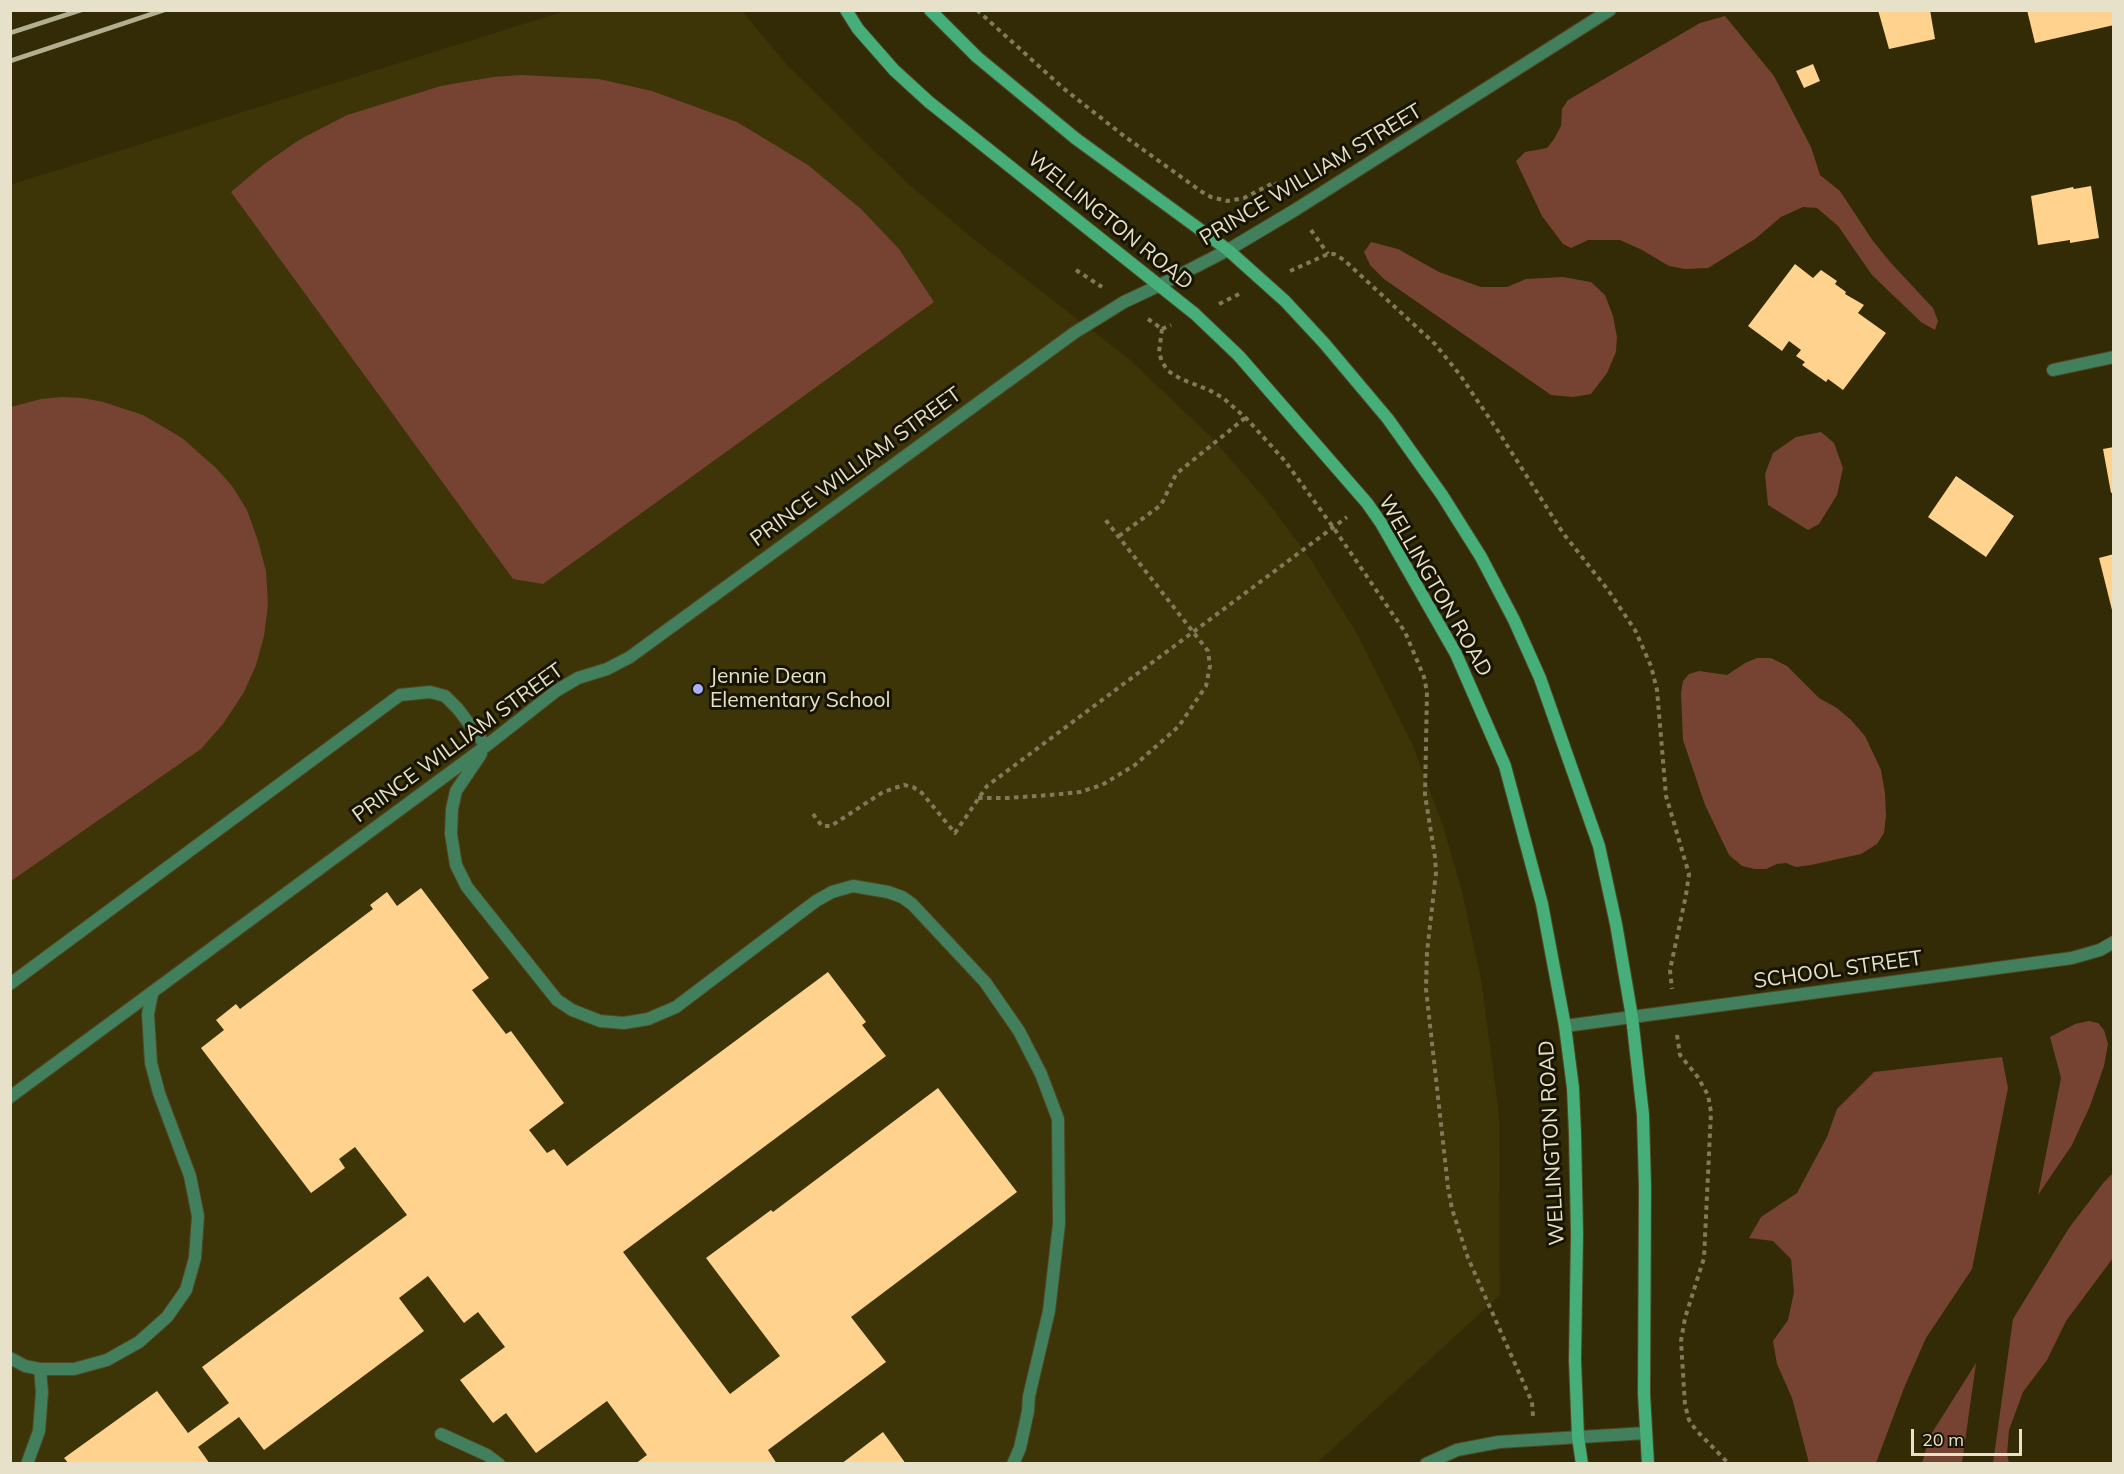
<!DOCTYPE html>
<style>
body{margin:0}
#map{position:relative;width:2124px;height:1474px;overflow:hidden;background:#322b06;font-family:Mulish,sans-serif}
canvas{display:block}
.frame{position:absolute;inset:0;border:12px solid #e6e1c8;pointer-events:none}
.scale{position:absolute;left:1911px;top:1429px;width:111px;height:27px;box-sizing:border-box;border:3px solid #e6e1c8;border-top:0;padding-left:8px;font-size:18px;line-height:21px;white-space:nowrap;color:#e6e1c8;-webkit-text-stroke:4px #181402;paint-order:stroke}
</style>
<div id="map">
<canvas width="2124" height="1474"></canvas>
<div class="frame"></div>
<div class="scale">20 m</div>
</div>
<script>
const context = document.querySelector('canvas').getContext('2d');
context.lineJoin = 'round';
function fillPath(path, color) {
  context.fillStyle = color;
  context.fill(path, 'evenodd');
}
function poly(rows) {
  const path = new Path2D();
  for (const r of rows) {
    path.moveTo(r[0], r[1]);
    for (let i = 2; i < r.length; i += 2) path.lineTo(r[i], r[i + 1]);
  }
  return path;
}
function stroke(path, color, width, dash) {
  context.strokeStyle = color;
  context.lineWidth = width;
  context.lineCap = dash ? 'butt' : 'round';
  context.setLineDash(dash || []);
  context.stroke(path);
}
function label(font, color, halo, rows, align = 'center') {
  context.font = font + ' Mulish,sans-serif';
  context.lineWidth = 6;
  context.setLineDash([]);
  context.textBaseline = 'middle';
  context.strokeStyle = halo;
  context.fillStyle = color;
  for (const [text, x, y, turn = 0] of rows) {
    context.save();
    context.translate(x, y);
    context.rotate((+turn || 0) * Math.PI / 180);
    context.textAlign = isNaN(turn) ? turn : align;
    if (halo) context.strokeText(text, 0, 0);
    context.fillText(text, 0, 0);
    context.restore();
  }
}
fillPath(poly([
 [565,11,742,11,787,65,906,182,971,237,1129,359,1211,437,1266,500,1311,560,1356,632,1413,746,1443,826,1462,892,1481,979,1499,1115,1500,1295,1317,1463,11,1463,10,185]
]), '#3d3507');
fillPath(poly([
 [1725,16,1774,76,1811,147,1820,175,1840,191,1873,241,1891,263,1933,308,1938,321,1935,330,1921,322,1872,275,1838,226,1817,208,1803,207,1781,217,1755,239,1708,268,1685,269,1669,266,1642,250,1620,240,1588,240,1571,248,1563,244,1542,216,1516,161,1525,152,1547,148,1554,139,1561,126,1562,109,1568,100,1700,23],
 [521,75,599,79,652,91,737,122,808,165,861,209,899,249,934,302,543,584,513,579,231,192,263,165,299,140,347,115,441,86,493,77],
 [1371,242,1398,249,1439,272,1481,287,1507,287,1526,279,1563,277,1591,282,1605,295,1613,316,1617,337,1616,352,1607,373,1591,394,1573,397,1551,395,1384,279,1370,265,1364,252],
 [62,397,83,398,103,402,143,415,182,438,216,468,232,486,247,510,258,541,266,571,268,605,264,636,256,665,244,692,223,724,201,749,11,881,11,407,41,399],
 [1821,432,1834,443,1843,468,1837,495,1819,524,1808,530,1768,505,1765,474,1773,453,1796,437],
 [1757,658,1771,658,1787,666,1819,698,1837,708,1851,720,1865,736,1881,770,1885,793,1886,816,1884,833,1877,844,1861,854,1811,865,1796,867,1786,863,1777,864,1766,869,1755,869,1742,866,1729,855,1705,805,1683,740,1681,693,1683,681,1689,674,1699,671,1727,675,1745,663],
 [2089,1021,2098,1023,2104,1030,2108,1044,2104,1066,2090,1106,2072,1145,2038,1195,2061,1078,2050,1037,2075,1024],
 [2002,1057,2008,1088,1972,1269,1926,1338,1904,1388,1876,1463,1809,1463,1792,1398,1777,1364,1773,1341,1788,1320,1794,1292,1791,1259,1773,1241,1749,1238,1761,1217,1797,1193,1827,1137,1837,1109,1874,1072],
 [2113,1173,2113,1258,2066,1321,2047,1360,2023,1392,2009,1430,2007,1454,2009,1463,1993,1463,2013,1319,2069,1228,2104,1182],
 [1976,1363,1962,1463,1922,1463,1930,1436]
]), '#764232');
fillPath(poly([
 [1878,10,1930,10,1935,39,1889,49],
 [2027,10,2114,10,2114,25,2035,43],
 [1813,64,1820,81,1804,88,1796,71],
 [2091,186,2099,238,2070,243,2070,240,2038,245,2031,196,2073,187,2074,189],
 [1795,264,1813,278,1821,270,1837,281,1835,284,1846,292,1845,294,1864,305,1858,313,1886,333,1843,390,1828,379,1826,382,1802,365,1805,362,1796,356,1801,350,1789,341,1782,351,1748,326],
 [2114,447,2114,492,2111,493,2103,449],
 [1956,476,2014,516,1986,557,1928,517],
 [2114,554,2114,614,2113,614,2099,558],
 [421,888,489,978,472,990,506,1034,511,1031,564,1103,529,1130,547,1153,554,1149,567,1166,828,972,866,1022,862,1025,886,1056,623,1252,730,1394,780,1356,706,1258,771,1210,773,1212,938,1088,1017,1192,851,1317,886,1362,768,1450,777,1464,635,1464,647,1455,607,1401,536,1453,506,1413,493,1423,460,1380,505,1347,478,1312,464,1323,428,1276,399,1298,424,1331,264,1450,239,1417,198,1447,210,1464,69,1464,64,1458,157,1391,188,1433,229,1403,202,1367,407,1215,355,1147,339,1159,345,1168,311,1193,201,1048,224,1030,216,1020,236,1004,240,1009,373,909,370,905,387,892,397,906],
 [883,1432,906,1464,841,1464]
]), '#ffd28d');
const service = poly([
 [481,754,456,791,452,809,451,834,456,865,467,887,557,1000,572,1010,600,1021,624,1023,648,1019,676,1007,816,901,832,892,853,886,888,892,902,897,912,904,985,982,1019,1031,1041,1074,1058,1119,1059,1224,1049,1311,1029,1396,1028,1411,1020,1448,1013,1464],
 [10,984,400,695,430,692,445,696,458,709,486,746],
 [10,1097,486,746,556,691,578,678,607,669,630,657,1074,333,1124,302,1158,286],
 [10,1358,25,1366,40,1369,74,1369,107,1360,139,1342,167,1317,186,1290,195,1258,198,1216,190,1176,159,1093,151,1063,148,1014,152,994],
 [441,1434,487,1455,499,1464],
 [27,1464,39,1431,42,1392,40,1369]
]);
const minor = poly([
 [2053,370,2114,357],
 [1565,1026,2072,958,2100,950,2114,942],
 [1426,1464,1457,1450,1499,1442,1646,1433]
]);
const tertiary = poly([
 [1158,286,1228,250,1295,210,1610,10]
]);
const secondary = poly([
 [846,10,858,29,894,70,929,102,1195,314,1239,356,1367,503,1381,523,1456,654,1505,766,1542,904,1565,1026,1573,1088,1575,1134,1577,1234,1575,1360,1578,1437,1582,1464],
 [930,10,977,57,1075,138,1228,250,1285,301,1324,343,1388,419,1442,495,1481,557,1514,620,1540,678,1599,846,1616,924,1632,1017,1643,1115,1645,1187,1644,1394,1648,1464]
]);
stroke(service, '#4f4825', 14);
stroke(minor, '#4f4825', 14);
stroke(tertiary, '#4f4825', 14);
stroke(secondary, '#4f4825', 14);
stroke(poly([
 [977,10,1063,88,1124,136,1202,192,1211,197,1227,201,1244,198,1275,182,1280,191],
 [1311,230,1328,254],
 [1076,270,1102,287],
 [1290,271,1328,254,1334,254,1344,260,1435,344,1460,375,1498,431,1563,533,1608,590,1635,630,1651,666,1657,690,1666,796,1689,874,1686,895,1670,970,1672,989],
 [1219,304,1239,294],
 [1148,319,1162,329],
 [1162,329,1171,325],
 [1162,329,1159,352,1162,362,1168,371,1181,379,1209,390,1223,398,1246,418,1285,461,1333,527,1405,632,1424,677,1427,692,1425,795,1435,857,1436,873,1427,952,1426,989,1448,1187,1452,1209,1468,1258,1532,1402,1533,1416],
 [1119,536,1161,505,1176,474,1245,418],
 [978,798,1008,798,1050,795,1080,792,1102,785,1135,765,1179,726,1206,686,1210,666,1208,651,1104,518],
 [813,814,822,826,831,826,883,792,904,785,913,787,922,793,955,833,987,786,1347,517],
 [1677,1035,1680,1055,1697,1076,1708,1095,1711,1112,1704,1258,1685,1318,1681,1341,1685,1405,1689,1420,1696,1430,1729,1464]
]), '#807a5b', 4, [4.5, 4.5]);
stroke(service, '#427f5d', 12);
stroke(minor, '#427f5d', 12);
stroke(tertiary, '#427f5d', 12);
stroke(secondary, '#46ae79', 12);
stroke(poly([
 [10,33,81,10],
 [10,61,164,10]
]), '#b3ae91', 4.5);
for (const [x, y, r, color] of [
 [698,689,6,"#a7b1fc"]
]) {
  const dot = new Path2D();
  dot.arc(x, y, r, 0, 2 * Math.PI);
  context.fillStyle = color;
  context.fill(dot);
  stroke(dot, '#181402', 2);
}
label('21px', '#e6e1c8', '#181402', [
 ["PRINCE WILLIAM STREET",1311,175,-31],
 ["WELLINGTON ROAD",1110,221,39],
 ["PRINCE WILLIAM STREET",856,467,-36],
 ["WELLINGTON ROAD",1435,586,60],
 ["PRINCE WILLIAM STREET",458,743,-36],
 ["SCHOOL STREET",1838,970,-8],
 ["WELLINGTON ROAD",1552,1143,-93]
]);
label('21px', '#e6e1c8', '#181402', [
 ["Jennie Dean",710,677],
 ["Elementary School",710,701]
], 'left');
</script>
